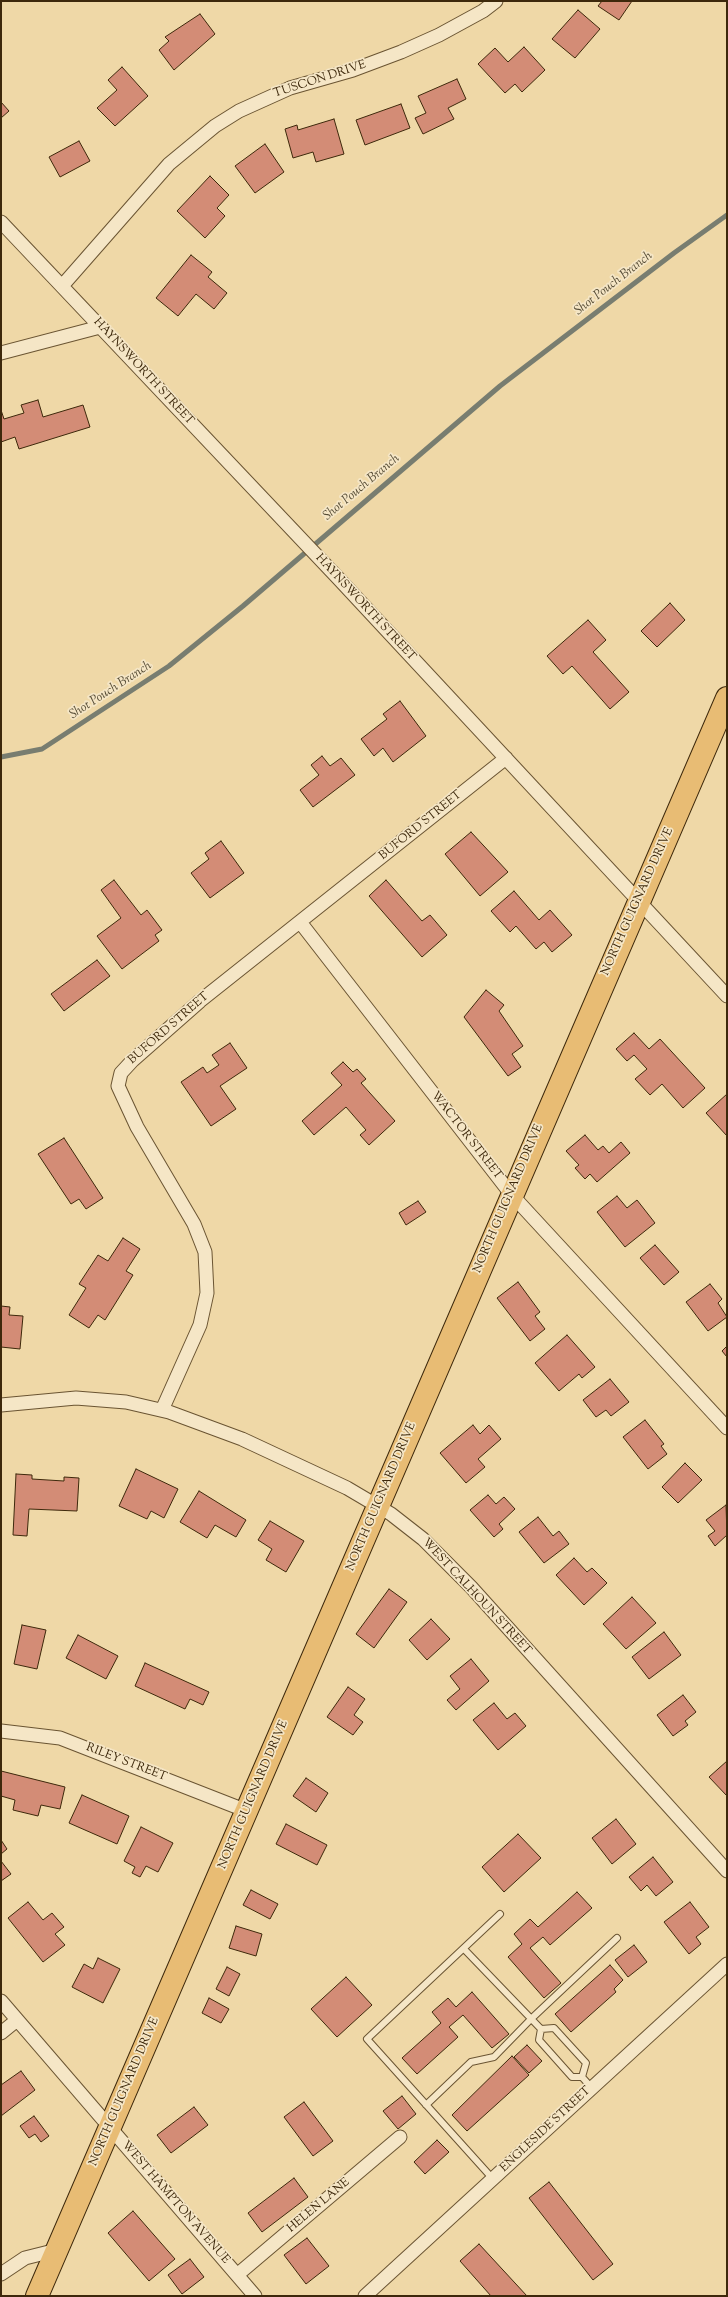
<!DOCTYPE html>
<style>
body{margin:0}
#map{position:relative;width:728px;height:2297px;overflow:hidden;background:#efd8a7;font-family:"Sorts Mill Goudy",serif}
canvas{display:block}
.frame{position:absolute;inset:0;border:2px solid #3d280b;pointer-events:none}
</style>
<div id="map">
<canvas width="728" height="2297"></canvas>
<div class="frame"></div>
</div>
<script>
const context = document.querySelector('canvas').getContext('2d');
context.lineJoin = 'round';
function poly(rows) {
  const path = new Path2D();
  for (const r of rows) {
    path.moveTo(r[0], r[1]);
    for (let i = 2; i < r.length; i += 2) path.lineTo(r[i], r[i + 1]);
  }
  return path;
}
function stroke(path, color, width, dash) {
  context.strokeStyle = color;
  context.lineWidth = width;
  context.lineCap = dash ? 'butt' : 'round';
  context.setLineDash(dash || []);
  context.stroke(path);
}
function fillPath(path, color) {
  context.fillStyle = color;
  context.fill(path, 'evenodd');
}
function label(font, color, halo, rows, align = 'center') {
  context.font = font + ' "Sorts Mill Goudy",serif';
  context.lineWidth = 3.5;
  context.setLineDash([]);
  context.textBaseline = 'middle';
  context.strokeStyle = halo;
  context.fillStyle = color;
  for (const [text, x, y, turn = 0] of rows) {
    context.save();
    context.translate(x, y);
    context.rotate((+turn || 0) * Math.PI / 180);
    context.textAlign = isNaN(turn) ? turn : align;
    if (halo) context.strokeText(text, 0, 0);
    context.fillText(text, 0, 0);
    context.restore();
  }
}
stroke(poly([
 [1,757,42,749,169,666,243,606,500,386,674,253,727,215]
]), '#787d70', 5);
const building = poly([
 [602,1,632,1,619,20,598,6,602,1],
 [578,10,600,29,575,58,552,39,578,10],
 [200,14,215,34,174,70,159,50,169,41,165,37,200,14],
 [524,47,545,70,522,92,515,84,505,93,478,64,495,48,508,62,524,47],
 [122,67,148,96,115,126,97,108,117,90,108,80,122,67],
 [457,79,466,99,448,108,454,119,423,134,415,118,426,113,418,96,457,79],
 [1,102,9,111,1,118,1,102],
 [401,104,410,128,365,145,356,120,401,104],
 [334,119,344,154,316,162,313,152,293,158,285,129,297,125,298,130,334,119],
 [79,141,90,161,60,177,49,157,79,141],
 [265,144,284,172,255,193,235,166,265,144],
 [210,176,229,195,217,208,225,216,205,238,177,211,210,176],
 [191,255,212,272,208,277,227,293,214,309,196,294,178,316,156,298,191,255],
 [38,400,43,417,83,405,90,427,19,449,15,437,1,442,1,410,4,419,24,413,21,405,38,400],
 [670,603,685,620,657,647,641,631,670,603],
 [588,620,606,640,593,652,629,692,610,709,572,666,563,674,547,656,588,620],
 [400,701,426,736,393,762,383,748,374,756,361,739,387,719,383,714,400,701],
 [322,756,330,766,341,758,355,775,313,807,300,790,319,775,311,765,322,756],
 [471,832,508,872,480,896,445,854,471,832],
 [221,841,244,873,210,898,191,873,209,859,205,853,221,841],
 [114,880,141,915,147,910,162,930,155,935,159,941,122,969,97,936,121,918,101,890,114,880],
 [386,880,422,921,430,915,447,935,422,957,369,896,386,880],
 [514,891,539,920,550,910,572,935,552,952,544,942,536,949,516,926,510,932,491,911,514,891],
 [97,960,110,976,64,1011,51,994,97,960],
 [486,990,504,1005,499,1011,523,1046,512,1054,521,1067,508,1076,464,1017,486,990],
 [634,1033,649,1049,660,1039,705,1088,683,1108,662,1084,650,1095,635,1079,647,1069,634,1055,627,1061,616,1049,634,1033],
 [230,1043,247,1068,220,1086,236,1109,211,1126,181,1082,203,1067,207,1073,219,1065,212,1055,230,1043],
 [343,1062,353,1072,357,1069,366,1079,361,1083,395,1121,369,1145,360,1135,366,1130,346,1107,314,1135,302,1121,342,1085,331,1073,343,1062],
 [727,1094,727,1136,706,1113,727,1094],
 [585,1135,598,1150,603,1146,609,1153,621,1142,630,1153,597,1182,590,1174,585,1179,575,1168,579,1165,566,1151,585,1135],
 [64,1138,103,1198,86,1209,79,1199,71,1204,38,1154,64,1138],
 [617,1196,627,1208,637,1200,655,1223,625,1247,597,1212,617,1196],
 [418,1201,426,1212,406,1225,399,1213,418,1201],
 [123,1238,140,1249,126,1271,133,1275,105,1320,98,1315,89,1328,69,1315,86,1288,79,1284,98,1255,108,1261,123,1238],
 [655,1245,679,1272,664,1285,640,1258,655,1245],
 [518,1282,540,1312,535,1316,545,1329,530,1341,497,1298,518,1282],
 [710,1284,722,1299,718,1303,727,1317,708,1331,686,1302,710,1284],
 [1,1306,10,1307,9,1315,23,1316,20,1349,1,1347,1,1306],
 [567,1335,595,1367,582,1378,579,1374,559,1391,535,1363,567,1335],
 [727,1346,727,1357,722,1351,727,1346],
 [610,1379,629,1402,611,1416,606,1410,596,1417,583,1400,610,1379],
 [645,1420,664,1444,661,1446,667,1454,648,1469,623,1437,645,1420],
 [473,1425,480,1434,489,1425,501,1439,478,1459,485,1467,466,1483,440,1453,473,1425],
 [685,1463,702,1480,678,1503,662,1487,685,1463],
 [136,1469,178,1489,164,1518,151,1511,147,1519,119,1506,136,1469],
 [16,1474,32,1475,32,1479,64,1481,64,1477,79,1478,77,1511,29,1509,27,1536,13,1535,16,1474],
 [199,1491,246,1520,236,1537,215,1525,207,1538,180,1522,199,1491],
 [488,1495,496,1504,504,1497,515,1509,499,1524,503,1529,494,1537,470,1510,488,1495],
 [726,1505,727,1535,715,1546,708,1536,715,1531,706,1520,726,1505],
 [538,1517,553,1536,559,1531,569,1544,544,1563,519,1532,538,1517],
 [270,1521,304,1541,286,1572,266,1560,272,1549,258,1540,270,1521],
 [574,1558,587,1572,592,1568,607,1583,584,1605,556,1575,574,1558],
 [389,1589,407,1602,374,1648,356,1634,389,1589],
 [632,1597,656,1623,626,1649,603,1624,632,1597],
 [431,1619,450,1639,427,1660,409,1640,431,1619],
 [22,1625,46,1630,37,1669,14,1664,22,1625],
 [664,1632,681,1655,649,1679,632,1657,664,1632],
 [78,1635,118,1656,106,1679,66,1658,78,1635],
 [471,1659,489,1681,456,1710,447,1700,460,1689,450,1676,471,1659],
 [145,1663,209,1692,203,1705,190,1699,185,1709,135,1686,145,1663],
 [348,1687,365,1699,354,1715,363,1722,353,1735,327,1717,348,1687],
 [683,1695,696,1712,685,1721,688,1725,673,1736,657,1715,683,1695],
 [494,1703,507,1719,515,1713,526,1726,498,1750,473,1720,494,1703],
 [727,1761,727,1796,709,1777,727,1761],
 [1,1771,65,1787,60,1809,41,1805,38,1816,13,1810,15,1800,1,1796,1,1771],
 [306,1778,328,1793,316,1812,293,1796,306,1778],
 [82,1795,129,1816,117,1844,69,1823,82,1795],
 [616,1819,636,1844,612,1864,592,1838,616,1819],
 [286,1824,327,1845,317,1865,276,1844,286,1824],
 [141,1827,173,1843,158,1872,146,1866,140,1877,132,1873,135,1867,124,1861,141,1827],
 [518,1834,541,1858,504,1892,482,1867,518,1834],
 [1,1840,7,1849,1,1854,1,1840],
 [653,1857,673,1882,656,1896,647,1885,641,1891,629,1877,653,1857],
 [1,1861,11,1874,1,1881,1,1861],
 [251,1890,278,1904,270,1919,243,1905,251,1890],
 [577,1892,592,1908,550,1945,543,1937,530,1948,561,1983,544,1998,508,1957,522,1944,514,1934,530,1919,538,1927,577,1892],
 [28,1902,43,1920,52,1913,64,1927,55,1934,65,1945,43,1962,8,1918,28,1902],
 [690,1902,709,1927,696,1937,701,1944,689,1954,664,1922,690,1902],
 [236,1926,262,1934,256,1956,229,1948,236,1926],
 [634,1945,647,1962,628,1977,615,1960,634,1945],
 [98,1958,120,1969,103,2003,72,1987,84,1964,93,1969,98,1958],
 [610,1965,623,1980,614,1989,616,1992,571,2032,555,2014,610,1965],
 [227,1967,240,1974,229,1996,216,1989,227,1967],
 [346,1977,372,2005,337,2037,311,2009,346,1977],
 [472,1992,509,2034,492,2048,463,2015,449,2027,458,2037,417,2074,402,2058,441,2023,432,2012,448,1998,456,2007,472,1992],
 [209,1998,229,2009,221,2023,202,2013,209,1998],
 [527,2045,542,2061,529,2073,514,2057,527,2045],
 [512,2056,529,2075,467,2131,452,2115,512,2056],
 [21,2071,35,2090,1,2116,1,2085,21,2071],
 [402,2096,416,2114,398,2129,383,2111,402,2096],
 [304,2102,333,2141,313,2156,284,2117,304,2102],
 [194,2107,208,2125,171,2153,157,2135,194,2107],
 [34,2116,49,2136,41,2142,35,2134,29,2138,20,2126,34,2116],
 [437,2140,449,2152,425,2174,414,2162,437,2140],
 [294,2178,308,2197,262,2232,248,2213,294,2178],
 [549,2182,613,2264,593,2280,529,2198,549,2182],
 [133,2211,175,2259,149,2281,108,2233,133,2211],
 [307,2238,329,2266,306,2284,284,2255,307,2238],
 [479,2244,527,2296,491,2296,460,2261,479,2244],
 [190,2259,204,2277,182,2294,168,2275,190,2259]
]);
fillPath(building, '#d38c76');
stroke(building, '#3d280b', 1);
const service = poly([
 [464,1949,541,2029,554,2028,586,2063,582,2077],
 [541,2029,539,2040,572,2077,582,2077,591,2087],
 [426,2105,471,2062,494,2057,531,2019,617,1938],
 [493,2179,367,2039,500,1914]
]);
const minor = poly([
 [1,222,338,578,727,996],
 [62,286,169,164,215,126,239,111,290,88,353,70,401,52,439,35,483,11,496,1],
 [1,353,100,327],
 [300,922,511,1194,727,1428],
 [1,1405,76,1398,126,1402,169,1412,242,1439,347,1488,391,1514,423,1539,471,1587,727,1871],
 [162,1410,200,1325,207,1293,205,1252,194,1224,137,1127,118,1086,121,1073,133,1060,200,1001,506,758],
 [1,1731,60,1738,247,1811],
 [1,2001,255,2296],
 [1,2033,17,2020],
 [1,2274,25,2258,57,2250],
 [237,2275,400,2137],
 [365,2296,727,1964]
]);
const trunk = poly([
 [37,2296,727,698]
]);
stroke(service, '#6a5432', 8);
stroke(minor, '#6a5432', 15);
stroke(trunk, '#3d280b', 24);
stroke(service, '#f5e6c6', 6);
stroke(minor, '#f5e6c6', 13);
stroke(trunk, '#e8bc74', 22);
label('12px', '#3d280b', '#f5e6c6', [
 ["TUSCON DRIVE",320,80,-18],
 ["HAYNSWORTH STREET",143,372,47],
 ["HAYNSWORTH STREET",365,608,47],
 ["BUFORD STREET",421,826,-39],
 ["NORTH GUIGNARD DRIVE",638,902,-66],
 ["BUFORD STREET",169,1029,-41],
 ["WACTOR STREET",466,1136,52],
 ["NORTH GUIGNARD DRIVE",509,1199,-67],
 ["NORTH GUIGNARD DRIVE",382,1497,-67],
 ["WEST CALHOUN STREET",476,1597,47],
 ["RILEY STREET",126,1763,21],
 ["NORTH GUIGNARD DRIVE",254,1795,-67],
 ["NORTH GUIGNARD DRIVE",125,2092,-67],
 ["ENGLESIDE STREET",546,2130,-43],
 ["WEST HAMPTON AVENUE",175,2203,49],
 ["HELEN LANE",319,2206,-40]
]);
label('italic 13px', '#564c35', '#f5e6c6', [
 ["Shot Pouch Branch",614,284,-38],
 ["Shot Pouch Branch",362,488,-40],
 ["Shot Pouch Branch",111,691,-33]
]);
</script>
